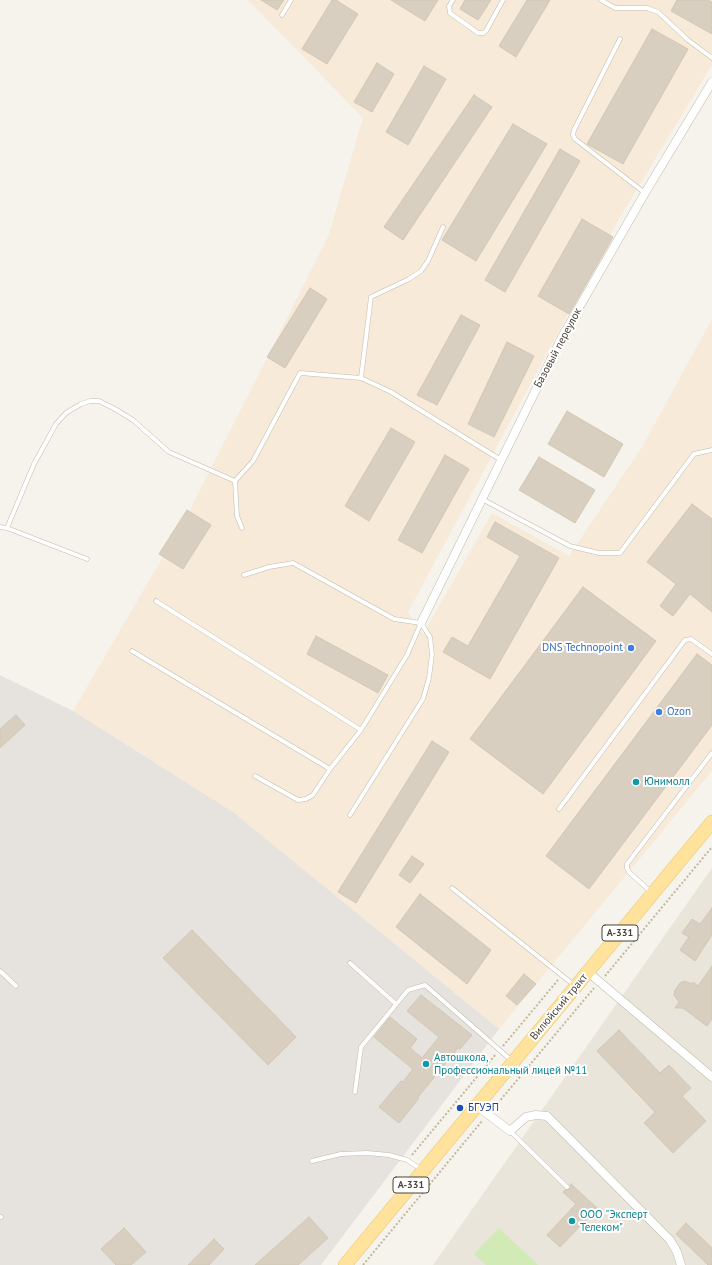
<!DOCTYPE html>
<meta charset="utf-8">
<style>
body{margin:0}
canvas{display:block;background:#f6f3ec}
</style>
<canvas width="712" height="1265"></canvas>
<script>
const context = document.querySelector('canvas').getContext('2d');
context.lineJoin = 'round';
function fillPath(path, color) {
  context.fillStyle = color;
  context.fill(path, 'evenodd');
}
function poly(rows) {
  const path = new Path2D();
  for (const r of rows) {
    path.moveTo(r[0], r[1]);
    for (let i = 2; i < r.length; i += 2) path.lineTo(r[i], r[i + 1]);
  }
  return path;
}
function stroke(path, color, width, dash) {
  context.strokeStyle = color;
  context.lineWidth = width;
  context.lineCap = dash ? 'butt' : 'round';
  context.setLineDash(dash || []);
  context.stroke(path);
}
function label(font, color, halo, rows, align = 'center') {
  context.font = font + ' "PT Sans",sans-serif';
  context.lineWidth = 4;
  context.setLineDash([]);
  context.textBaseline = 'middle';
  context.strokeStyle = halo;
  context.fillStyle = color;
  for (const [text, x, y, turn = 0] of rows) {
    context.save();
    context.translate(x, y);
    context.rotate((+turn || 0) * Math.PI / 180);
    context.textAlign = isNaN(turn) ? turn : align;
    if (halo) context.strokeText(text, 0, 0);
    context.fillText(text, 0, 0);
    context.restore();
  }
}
fillPath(poly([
 [712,868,712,1265,433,1265]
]), '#eae5da');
fillPath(poly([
 [248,0,712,0,712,65,619,219,408,612,423,634,492,513,569,556,642,447,712,319,712,771,499,1029,233,812,73,711,189,512,328,237,363,118]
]), '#f7ead8');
fillPath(poly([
 [0,675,73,711,233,812,499,1029,321,1265,0,1265]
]), '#e6e2dd');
fillPath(poly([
 [499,1228,538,1265,486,1265,474,1254]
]), '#d2eab5');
const building = poly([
 [261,0,284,0,277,10,261,0],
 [332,0,336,0,358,14,327,64,302,49,332,0],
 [391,0,438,0,425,21,391,0],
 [465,0,491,0,478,20,460,9,465,0],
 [527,0,550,0,516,57,499,46,527,0],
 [677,0,708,0,712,2,712,34,671,11,677,0],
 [652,29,688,49,623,164,587,144,652,29],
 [377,63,394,74,372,112,354,102,377,63],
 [424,66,446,79,408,145,386,132,424,66],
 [474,95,492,107,403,240,384,227,474,95],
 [513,124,547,144,476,261,442,240,513,124],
 [560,149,580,161,505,292,485,280,560,149],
 [582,219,613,237,569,314,538,296,582,219],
 [310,288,327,299,285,368,267,357,310,288],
 [461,315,480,325,437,405,417,395,461,315],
 [507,342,534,356,494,437,468,424,507,342],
 [567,411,623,444,604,477,548,444,567,411],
 [391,428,415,442,369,521,345,506,391,428],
 [445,455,469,469,422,553,398,540,445,455],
 [539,457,595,490,575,523,519,490,539,457],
 [692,504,712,519,712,612,690,594,673,616,660,606,676,584,647,562,692,504],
 [187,510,211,525,183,569,159,554,187,510],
 [495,522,559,558,490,679,443,652,452,637,468,646,520,556,487,537,495,522],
 [583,587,656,641,543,794,470,739,583,587],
 [316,636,388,675,378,693,307,654,316,636],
 [697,654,712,665,712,725,589,889,546,856,697,654],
 [16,715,25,725,0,748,0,729,16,715],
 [432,741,449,752,356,903,338,892,432,741],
 [412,856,424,864,410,883,399,875,412,856],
 [420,894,491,950,467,984,396,927,420,894],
 [712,908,712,935,695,961,680,950,689,937,682,933,692,919,700,924,712,908],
 [192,930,296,1037,268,1065,163,958,192,930],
 [712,966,712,1019,707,1026,683,1008,675,1008,679,1002,674,995,675,990,680,983,684,981,693,984,693,982,698,986,712,966],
 [524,974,536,984,517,1005,506,996,524,974],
 [421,995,472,1035,460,1049,458,1048,418,1097,419,1098,399,1123,379,1107,401,1081,403,1082,413,1069,374,1037,390,1017,417,1039,410,1048,422,1058,439,1037,407,1011,421,995],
 [619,1030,660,1073,669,1065,691,1088,682,1096,706,1121,673,1153,644,1123,655,1112,597,1051,619,1030],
 [571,1184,597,1208,560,1247,547,1235,576,1204,563,1192,565,1190,570,1189,571,1184],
 [309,1217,328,1238,298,1265,255,1265,309,1217],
 [686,1223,712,1248,712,1265,708,1265,676,1234,686,1223],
 [124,1228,146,1252,131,1265,116,1265,101,1249,124,1228],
 [214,1239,224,1249,209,1265,188,1265,214,1239]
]);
fillPath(building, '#d8cfc1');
stroke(building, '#d3c7b4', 1);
const service = poly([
 [453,0,449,6,450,13,478,33,483,33,486,31,503,0],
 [601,0,615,8,647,8,658,12,688,40,712,58],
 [282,15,291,0],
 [620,39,574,130,573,135,575,139,645,193],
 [361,378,391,392,501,460],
 [482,499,570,546,599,553,620,553,694,454,712,450],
 [0,527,7,528,87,559],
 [7,528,34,464,56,424,66,413,81,404,90,401,99,401,115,409,133,420,169,452,235,481],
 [242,528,237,516,235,481,253,461,300,373,361,378,371,297,409,279,421,271,428,261,443,227],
 [244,575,269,567,293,563,394,619,421,623,430,637,432,654,429,678,423,699,350,815],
 [156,601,361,730],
 [132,651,330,769],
 [255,776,298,800,306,799,313,795,330,769,361,730,407,655,421,623],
 [559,809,685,640,691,639,712,654],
 [452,888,574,985],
 [652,893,629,872,627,868,627,864,712,753],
 [350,963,396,1004],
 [0,971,16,986],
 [355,1092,361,1047,408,990,425,985,511,1060],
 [510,1131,567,1187],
 [312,1161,341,1154,367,1153,389,1155,407,1160,422,1170],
 [0,1217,1,1217]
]);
const minor = poly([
 [421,623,562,337,645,193,712,82],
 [588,972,712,1077],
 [477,1106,510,1131,526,1117,536,1115,547,1116,670,1240,677,1252,681,1265]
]);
const primary = poly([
 [345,1265,712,822]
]);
stroke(service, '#c2bbae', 5);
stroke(minor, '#c2bbae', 9);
stroke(primary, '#e6c16a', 14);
stroke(poly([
 [605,976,712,847],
 [503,1046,558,980],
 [493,1109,594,988],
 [412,1155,496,1054],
 [363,1265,482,1121]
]), '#c4b79f', 2, [2, 2]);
stroke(service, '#fff', 4);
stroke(minor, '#fff', 8);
stroke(primary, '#ffe39c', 13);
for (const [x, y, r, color] of [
 [631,648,4,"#3f7fe0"],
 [659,712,4,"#3f7fe0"],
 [636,782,4,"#0f9aa8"],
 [426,1064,4,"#0f9aa8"],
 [460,1108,4,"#1a4fb4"],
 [572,1221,4,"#0f9aa8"]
]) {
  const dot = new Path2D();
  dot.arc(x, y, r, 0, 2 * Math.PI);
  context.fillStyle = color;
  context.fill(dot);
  stroke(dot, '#fff', 1.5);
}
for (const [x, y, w] of [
 [620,933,36],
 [411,1185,36]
]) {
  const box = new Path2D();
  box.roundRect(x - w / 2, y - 8, w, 16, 3);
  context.fillStyle = '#fff';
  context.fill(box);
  stroke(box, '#4b4439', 1);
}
label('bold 10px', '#4b4439', null, [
 ["А-331",620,933],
 ["А-331",411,1185]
]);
label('11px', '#4b4439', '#fff', [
 ["Базовый переулок",558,348,-62],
 ["Вилюйский тракт",559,1007,-50]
]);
label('11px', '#366cbe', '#fff', [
 ["DNS Technopoint",623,648],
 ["Ozon",667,712,"left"]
], 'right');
label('11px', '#0d838f', '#fff', [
 ["Юнимолл",644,782],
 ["Автошкола,",434,1058],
 ["Профессиональный лицей №11",434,1071],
 ["ООО \"Эксперт",580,1215],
 ["Телеком\"",580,1228]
], 'left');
label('11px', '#164399', '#fff', [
 ["БГУЭП",468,1108]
], 'left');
</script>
